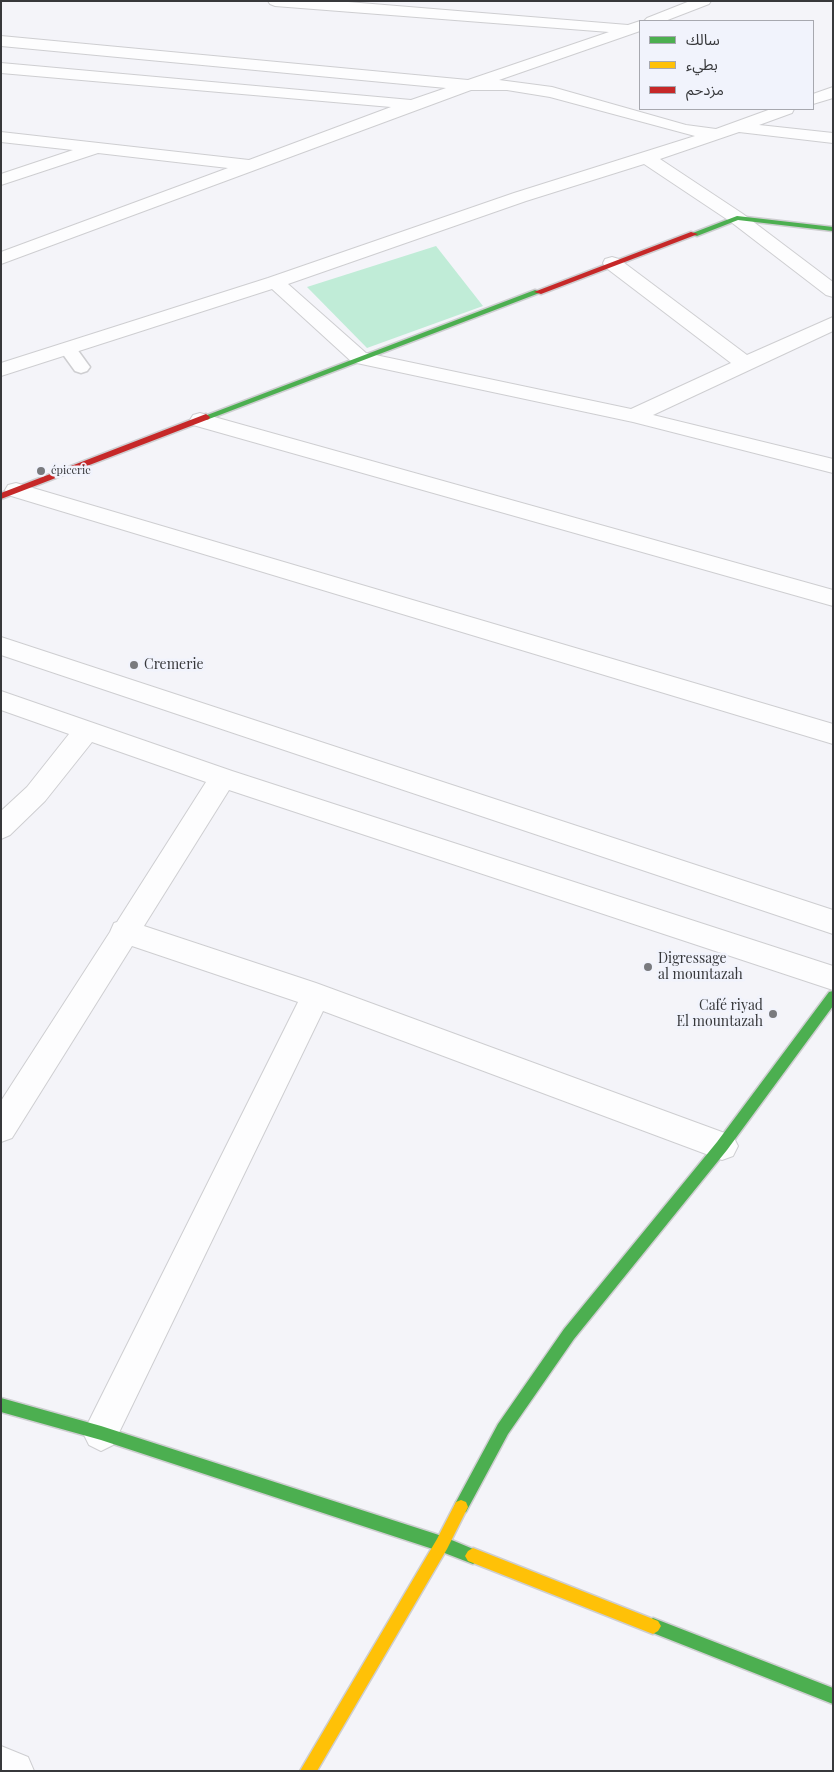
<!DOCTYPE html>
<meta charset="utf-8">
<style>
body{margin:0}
#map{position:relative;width:834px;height:1772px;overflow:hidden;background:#f4f4f9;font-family:"Playfair Display","Noto Sans Arabic",serif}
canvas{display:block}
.frame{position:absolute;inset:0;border:2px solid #37383b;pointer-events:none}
.legend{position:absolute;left:639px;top:20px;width:175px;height:90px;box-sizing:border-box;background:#f1f3fc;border:1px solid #a7a8af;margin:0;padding:6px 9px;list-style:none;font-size:15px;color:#37383b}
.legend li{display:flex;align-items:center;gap:10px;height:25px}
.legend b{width:25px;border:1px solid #a7a8af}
</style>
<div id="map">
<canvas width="834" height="1772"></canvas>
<div class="frame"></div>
<ul class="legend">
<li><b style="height:6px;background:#4caf50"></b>سالك</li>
<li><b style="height:6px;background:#ffc107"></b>بطيء</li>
<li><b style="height:6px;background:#c62828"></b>مزدحم</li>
</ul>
</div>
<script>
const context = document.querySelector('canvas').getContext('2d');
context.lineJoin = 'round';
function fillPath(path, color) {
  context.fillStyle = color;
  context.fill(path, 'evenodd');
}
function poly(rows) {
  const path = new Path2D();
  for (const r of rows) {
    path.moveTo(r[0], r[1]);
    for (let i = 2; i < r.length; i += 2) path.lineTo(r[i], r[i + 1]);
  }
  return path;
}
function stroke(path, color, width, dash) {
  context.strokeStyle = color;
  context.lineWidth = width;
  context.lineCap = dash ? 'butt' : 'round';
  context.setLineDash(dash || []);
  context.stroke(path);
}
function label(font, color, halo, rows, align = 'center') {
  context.font = font + ' "Playfair Display",serif';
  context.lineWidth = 5;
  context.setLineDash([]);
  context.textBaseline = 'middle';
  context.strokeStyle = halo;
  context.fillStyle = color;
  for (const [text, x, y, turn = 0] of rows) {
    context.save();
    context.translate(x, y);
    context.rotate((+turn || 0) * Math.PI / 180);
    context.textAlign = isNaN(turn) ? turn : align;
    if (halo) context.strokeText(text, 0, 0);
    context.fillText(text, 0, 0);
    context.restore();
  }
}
fillPath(poly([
 [436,246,483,306,367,348,307,287]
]), '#c0ecd7');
const lane = poly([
 [68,344,74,345,87,363,90,367,87,371,81,373,75,371,62,353,59,349,62,345,68,344]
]);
const street = poly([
 [268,1,336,1,628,25,640,21,640,31,499,80,552,87,686,125,716,129,771,109,794,109,792,113,759,125,833,133,833,143,739,132,660,159,743,214,833,282,833,297,826,295,731,222,644,164,526,201,288,284,366,353,631,409,731,363,605,267,603,263,605,259,612,257,619,259,747,355,833,317,833,331,653,415,833,459,833,473,633,422,352,362,272,289,1,376,1,363,268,278,514,193,695,136,550,97,507,90,471,90,1,264,1,252,228,168,98,153,1,185,1,174,73,150,1,142,1,132,249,160,391,107,1,73,1,63,411,100,446,88,1,46,1,36,468,80,609,32,275,6,270,4,268,1],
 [690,1,711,1,709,4,665,21,644,21,647,18,690,1],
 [833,87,833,98,813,104,813,94,833,87],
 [200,413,833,590,833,606,193,425,190,420,193,415,200,413],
 [16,483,833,724,833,744,8,495,5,490,8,485,16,483],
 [1,637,833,910,833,934,1,655,1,637],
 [1,691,232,771,833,966,833,990,229,790,144,926,316,983,722,1132,733,1136,738,1146,733,1156,722,1160,323,1011,113,1445,101,1451,89,1445,83,1433,89,1421,298,1002,132,946,12,1138,1,1142,1,1101,110,932,114,923,117,922,206,782,92,742,45,801,10,835,1,839,1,811,27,787,69,734,1,710,1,691],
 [1,1746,28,1757,34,1771,1,1771,1,1746]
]);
const fast = poly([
 [737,216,833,227,833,231,738,220,697,236,690,234,737,216],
 [535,290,542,292,209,419,206,420,202,417,535,290],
 [833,991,833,1006,727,1150,574,1339,508,1434,466,1512,461,1514,456,1512,454,1507,456,1502,498,1424,564,1329,717,1142,829,992,833,991],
 [1,1398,101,1426,442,1536,478,1551,481,1556,478,1561,473,1564,442,1552,101,1440,1,1412,1,1398],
 [653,1618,833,1688,833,1704,648,1631,645,1626,648,1621,653,1618]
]);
const slow = poly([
 [461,1500,466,1502,468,1507,447,1549,317,1771,300,1771,437,1539,456,1502,461,1500],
 [473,1548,658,1621,661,1626,658,1631,653,1634,468,1561,465,1556,468,1551,473,1548]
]);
const jam = poly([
 [691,232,698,234,541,294,534,292,691,232],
 [206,414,210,417,209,419,1,499,1,493,206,414]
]);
stroke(lane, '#ceced1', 3);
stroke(street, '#ceced1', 2);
stroke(fast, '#ceced1', 3);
stroke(slow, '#ceced1', 3);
stroke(jam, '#ceced1', 3);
fillPath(lane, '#fdfdfe');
fillPath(street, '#fdfdfe');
fillPath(fast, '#4caf50');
fillPath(slow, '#ffc107');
fillPath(jam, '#c62828');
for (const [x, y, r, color] of [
 [41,471,5,"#797a7e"],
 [134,665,5,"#797a7e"],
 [648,967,5,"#797a7e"],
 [773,1014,5,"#797a7e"]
]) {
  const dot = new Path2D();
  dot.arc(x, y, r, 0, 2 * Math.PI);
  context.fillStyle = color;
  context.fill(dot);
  stroke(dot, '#f1f3fc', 2);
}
label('11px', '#37383b', '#f1f3fc', [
 ["épicerie",51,471]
], 'left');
label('14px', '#37383b', '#f1f3fc', [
 ["Cremerie",144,665],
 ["Digressage",658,959],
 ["al mountazah",658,975],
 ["Café riyad",763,1006,"right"],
 ["El mountazah",763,1022,"right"]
], 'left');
</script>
